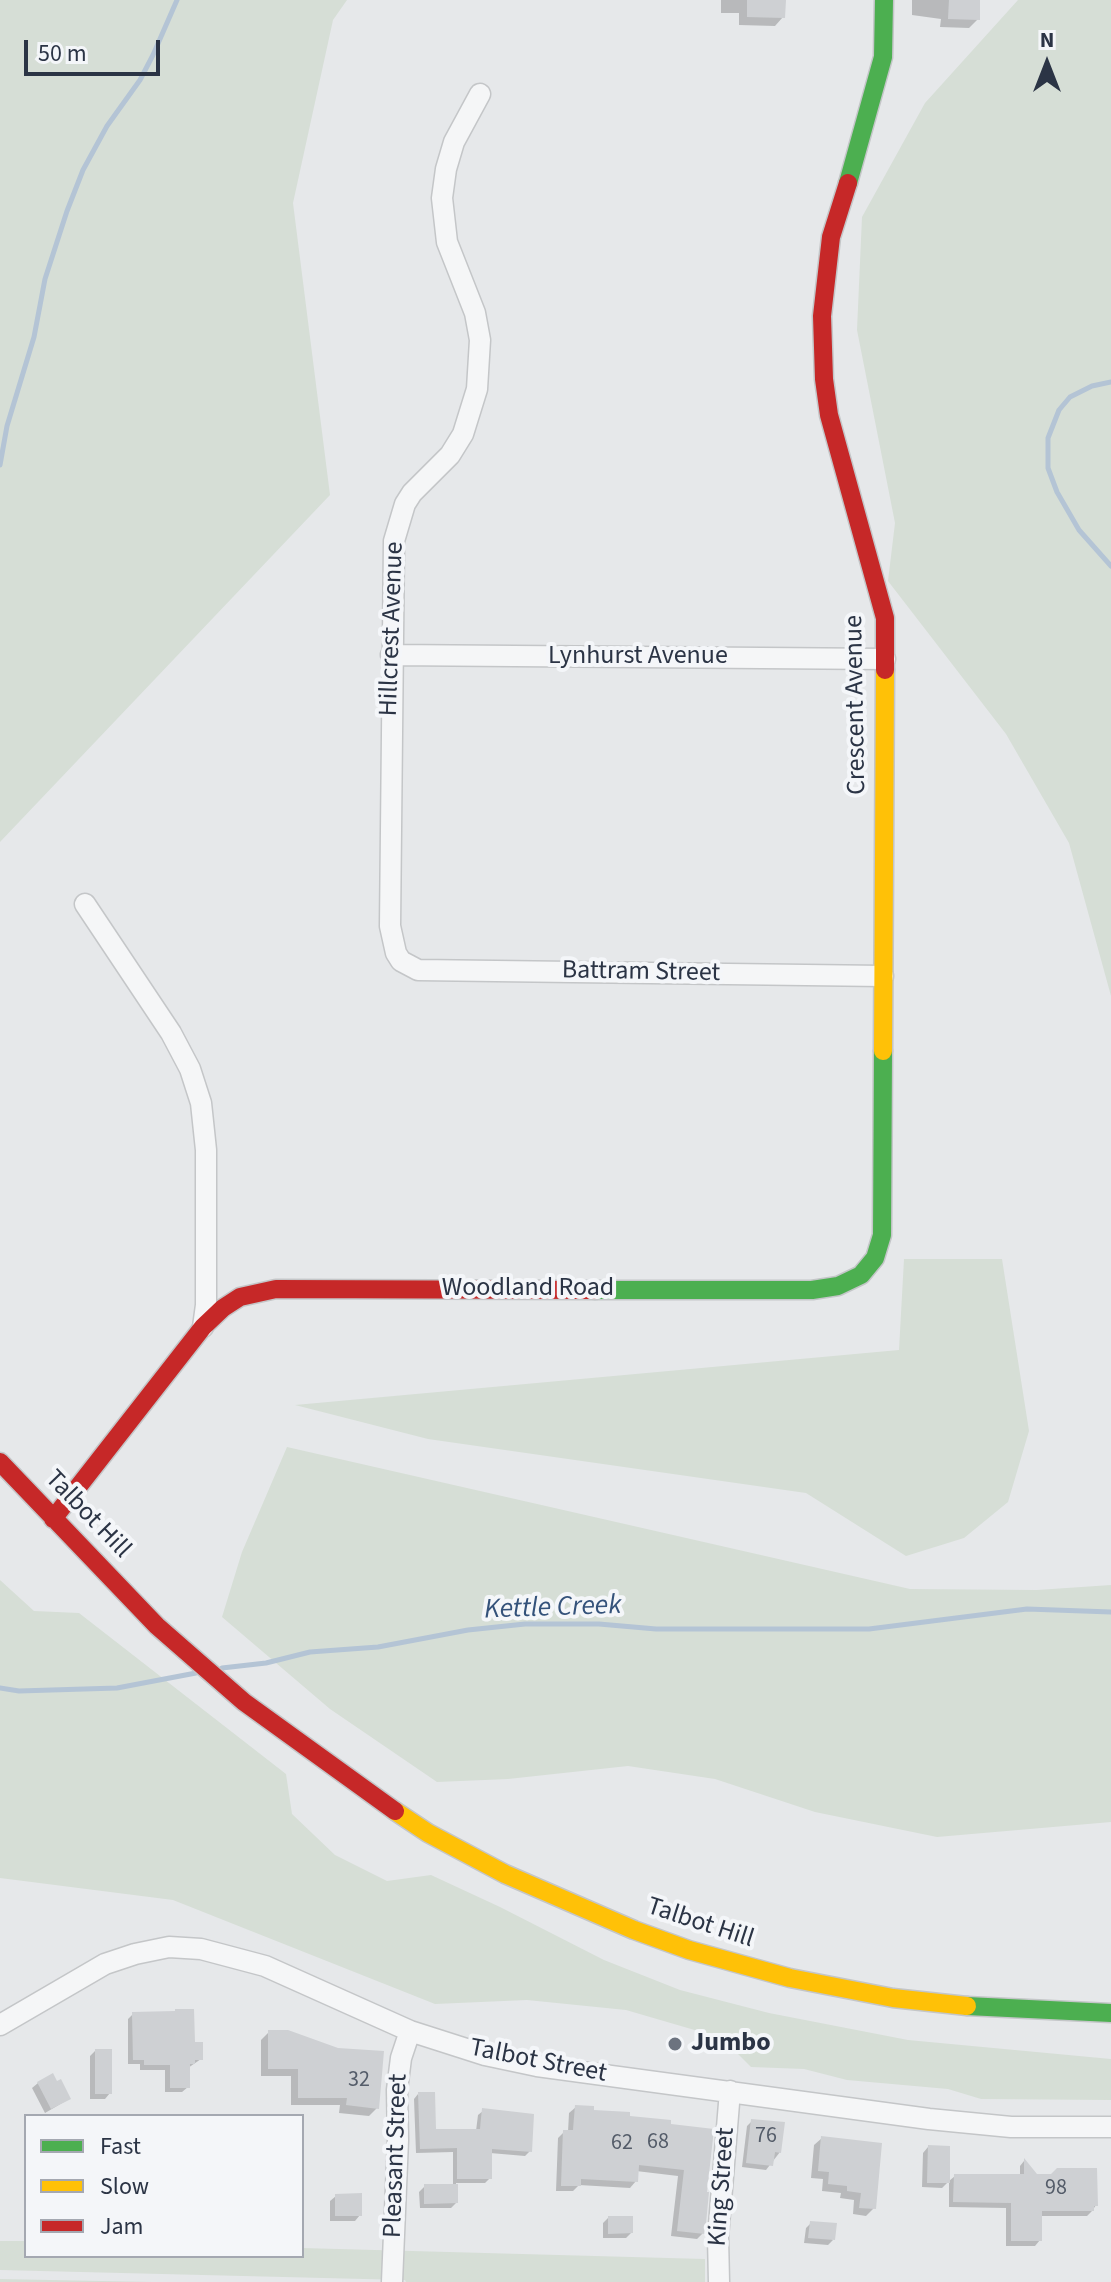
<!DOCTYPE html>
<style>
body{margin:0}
#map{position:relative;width:1111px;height:2282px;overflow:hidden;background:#e6e8ea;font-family:"Source Sans 3",sans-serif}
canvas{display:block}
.legend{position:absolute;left:24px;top:2114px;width:280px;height:144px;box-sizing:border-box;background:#f4f6f9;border:2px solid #a4a8b1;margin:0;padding:10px 14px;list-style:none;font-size:24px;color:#2b3445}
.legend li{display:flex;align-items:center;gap:16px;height:40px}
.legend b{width:40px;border:2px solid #a4a8b1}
.north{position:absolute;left:1007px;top:24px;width:80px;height:80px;-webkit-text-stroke:6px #f4f6f9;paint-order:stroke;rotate:0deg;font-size:22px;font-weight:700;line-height:32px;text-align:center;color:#2b3445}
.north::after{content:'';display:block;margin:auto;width:28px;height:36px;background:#2b3445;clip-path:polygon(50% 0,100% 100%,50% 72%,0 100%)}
.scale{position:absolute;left:24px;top:40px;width:136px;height:36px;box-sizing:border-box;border:4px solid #2b3445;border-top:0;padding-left:10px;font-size:24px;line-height:28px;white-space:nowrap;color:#2b3445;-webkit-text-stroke:6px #f4f6f9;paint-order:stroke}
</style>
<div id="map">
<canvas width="1111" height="2282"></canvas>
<ul class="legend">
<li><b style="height:10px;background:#4caf50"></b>Fast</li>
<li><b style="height:10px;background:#ffc107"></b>Slow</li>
<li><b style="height:10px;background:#c62828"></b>Jam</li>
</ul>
<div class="north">N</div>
<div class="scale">50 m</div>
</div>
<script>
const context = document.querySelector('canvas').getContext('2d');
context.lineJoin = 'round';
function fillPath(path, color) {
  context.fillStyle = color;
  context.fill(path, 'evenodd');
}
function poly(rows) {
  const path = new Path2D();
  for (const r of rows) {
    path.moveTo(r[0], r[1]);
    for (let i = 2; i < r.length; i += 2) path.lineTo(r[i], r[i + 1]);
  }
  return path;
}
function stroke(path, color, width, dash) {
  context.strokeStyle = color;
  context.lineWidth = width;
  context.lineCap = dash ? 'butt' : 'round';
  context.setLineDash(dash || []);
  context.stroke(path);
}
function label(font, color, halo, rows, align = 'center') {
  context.font = font + ' "Source Sans 3",sans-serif';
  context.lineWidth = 8;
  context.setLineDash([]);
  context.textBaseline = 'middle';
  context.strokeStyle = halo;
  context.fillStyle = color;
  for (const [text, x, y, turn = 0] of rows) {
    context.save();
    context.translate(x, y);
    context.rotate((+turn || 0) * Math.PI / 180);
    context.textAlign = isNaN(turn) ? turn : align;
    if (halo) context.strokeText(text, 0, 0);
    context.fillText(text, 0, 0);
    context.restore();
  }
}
fillPath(poly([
 [0,0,347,0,333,20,293,203,330,495,0,842],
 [1018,0,1111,0,1111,996,1069,843,1006,734,888,581,895,523,857,330,862,217,925,103],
 [904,1259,1002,1259,1029,1431,1008,1502,964,1538,906,1556,806,1493,428,1439,295,1405,899,1350],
 [287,1447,910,1589,1037,1590,1111,1585,1111,1822,937,1837,815,1812,715,1779,628,1766,508,1779,437,1782,330,1709,222,1617,242,1552],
 [0,1580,34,1611,79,1613,286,1774,292,1814,335,1855,387,1881,431,1875,500,1907,604,1960,680,1990,769,2013,908,2040,1111,2059,1111,2100,981,2099,948,2089,847,2080,804,2069,751,2067,722,2038,626,2010,527,2000,435,2004,173,1900,0,1878],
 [0,2241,26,2241,26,2256,302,2256,302,2248,705,2259,705,2282,406,2282,405,2280,0,2270],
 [0,2279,152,2282,0,2282]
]), '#d6ded6');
fillPath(poly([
 [721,0,784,0,783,17,775,26,739,25,739,13,721,13],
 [912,0,978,0,978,19,969,28,940,27,941,19,912,15],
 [133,2014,201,2059,188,2068,188,2087,182,2092,165,2092,165,2070,140,2070,140,2064,128,2064,128,2019],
 [269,2032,377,2108,369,2116,339,2113,340,2105,291,2105,291,2076,261,2076,261,2040],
 [95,2051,110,2093,105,2099,90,2099,90,2056],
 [38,2083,69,2099,45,2113,32,2088],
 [418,2094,434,2131,476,2131,478,2115,483,2111,530,2151,525,2156,490,2153,490,2178,485,2183,456,2183,456,2203,451,2208,420,2208,419,2192,425,2186,453,2186,453,2152,416,2153,414,2099],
 [576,2107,669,2126,712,2131,703,2233,697,2239,671,2236,678,2176,636,2171,636,2181,630,2188,579,2185,573,2191,556,2191,558,2138,564,2132,568,2132,569,2113],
 [752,2121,780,2152,766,2170,742,2167,747,2126],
 [822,2138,874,2208,866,2216,853,2214,854,2200,840,2198,841,2193,822,2191,823,2179,811,2178,814,2145],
 [928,2147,948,2182,942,2188,922,2187,923,2153],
 [1024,2161,1036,2176,1096,2205,1092,2211,1087,2216,1040,2216,1040,2240,1035,2246,1006,2246,1006,2208,949,2207,949,2181,955,2176,1020,2176,1020,2166],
 [336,2196,360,2215,355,2221,330,2221,330,2201],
 [608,2218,631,2233,626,2238,603,2238,603,2223],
 [811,2223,833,2240,828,2245,804,2243,806,2228]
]), '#0003');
stroke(poly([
 [1111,382,1092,386,1070,397,1059,410,1048,438,1048,468,1057,492,1079,530,1111,566],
 [0,465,7,426,34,337,45,279,67,211,83,170,107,126,140,80,153,55,177,0],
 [222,1668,266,1663,310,1652,378,1647,468,1630,525,1624,599,1624,656,1629,869,1629,1027,1609,1111,1612],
 [0,1688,19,1691,117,1688,196,1673]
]), '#b4c4d5', 5);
fillPath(poly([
 [747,0,786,0,785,18,747,17],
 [949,0,980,0,980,20,948,19],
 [175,2009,194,2009,195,2042,203,2042,203,2060,195,2060,195,2064,190,2064,190,2088,170,2088,170,2065,144,2065,144,2060,133,2060,132,2012,175,2011],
 [268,2030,288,2030,338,2048,384,2051,379,2109,346,2105,347,2098,298,2098,298,2069,268,2069],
 [95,2049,112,2049,112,2094,95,2094],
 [53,2073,57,2081,61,2079,71,2099,51,2109,37,2082],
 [418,2092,435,2092,436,2129,480,2129,482,2108,534,2114,532,2152,492,2149,492,2179,457,2179,457,2148,420,2149],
 [575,2105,594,2106,594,2110,630,2112,630,2116,671,2120,671,2124,714,2129,707,2192,709,2192,705,2234,677,2231,684,2170,639,2165,638,2182,581,2179,581,2186,561,2186,563,2130,573,2130],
 [751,2119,785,2122,781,2153,775,2152,773,2166,746,2163],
 [821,2136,882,2143,876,2209,859,2208,861,2193,847,2191,847,2186,828,2184,829,2172,818,2171],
 [928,2145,950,2146,950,2183,927,2183],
 [1024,2158,1037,2174,1051,2174,1057,2168,1097,2168,1098,2206,1094,2206,1094,2211,1042,2211,1042,2241,1011,2241,1011,2203,953,2202,954,2174,1024,2174],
 [424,2184,458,2184,458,2203,424,2204],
 [362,2193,362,2216,335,2216,335,2194],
 [608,2216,633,2216,633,2233,608,2234],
 [810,2221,837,2223,835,2240,808,2238]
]), '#ced0d3');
const street = poly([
 [480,94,454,142,446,169,442,198,447,242,475,313,480,340,477,389,463,434,450,455,412,493,405,504,394,541,390,926,396,953,401,961,418,970,883,976],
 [391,655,885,659],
 [85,904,171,1033,190,1069,201,1103,206,1150,206,1305,203,1327],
 [0,2025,105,1964,135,1954,169,1947,201,1949,265,1966,410,2031,485,2055,537,2066,929,2119,1011,2127,1111,2127],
 [392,2282,398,2140,397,2090,401,2058,410,2031],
 [719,2282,718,2237,730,2091]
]);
const fast = poly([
 [848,183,883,57,884,0],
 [595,1290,812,1290,838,1286,861,1275,875,1258,882,1235,883,1051],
 [967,2006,1111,2013]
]);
const slow = poly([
 [883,1051,885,670],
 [395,1811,428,1833,505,1874,634,1930,689,1950,790,1978,893,1998,967,2006]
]);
const jam = poly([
 [848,183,831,237,822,316,824,379,829,415,885,618,885,670],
 [0,1462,157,1626,244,1702,395,1811],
 [53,1519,203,1327,223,1308,240,1297,276,1289,595,1290]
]);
stroke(street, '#c4c6c8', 23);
stroke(fast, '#c4c6c8', 21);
stroke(slow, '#c4c6c8', 21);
stroke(jam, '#c4c6c8', 21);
stroke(street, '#f5f6f7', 20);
stroke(fast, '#4caf50', 18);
stroke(slow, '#ffc107', 18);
stroke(jam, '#c62828', 18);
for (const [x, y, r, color] of [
 [675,2044,8,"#6c737f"]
]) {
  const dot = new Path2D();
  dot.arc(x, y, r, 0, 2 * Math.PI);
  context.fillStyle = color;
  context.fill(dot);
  stroke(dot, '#f4f6f9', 3);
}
label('22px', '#545c69', null, [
 ["32",359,2081],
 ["76",766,2137],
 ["68",658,2143],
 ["62",622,2144],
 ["98",1056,2189]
]);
label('26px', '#2b3445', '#f4f6f9', [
 ["Hillcrest Avenue",393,629,-88],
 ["Lynhurst Avenue",638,657],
 ["Crescent Avenue",857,705,-91],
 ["Battram Street",641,973,1],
 ["Woodland Road",528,1289],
 ["Talbot Hill",87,1515,46],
 ["Talbot Hill",700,1924,18],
 ["Talbot Street",538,2062,11],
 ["Pleasant Street",397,2156,-88],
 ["King Street",723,2187,-86]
]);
label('bold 26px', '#2b3445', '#f4f6f9', [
 ["Jumbo",691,2044]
], 'left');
label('italic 28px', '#34527a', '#f4f6f9', [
 ["Kettle Creek",553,1609,-2]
]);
</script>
